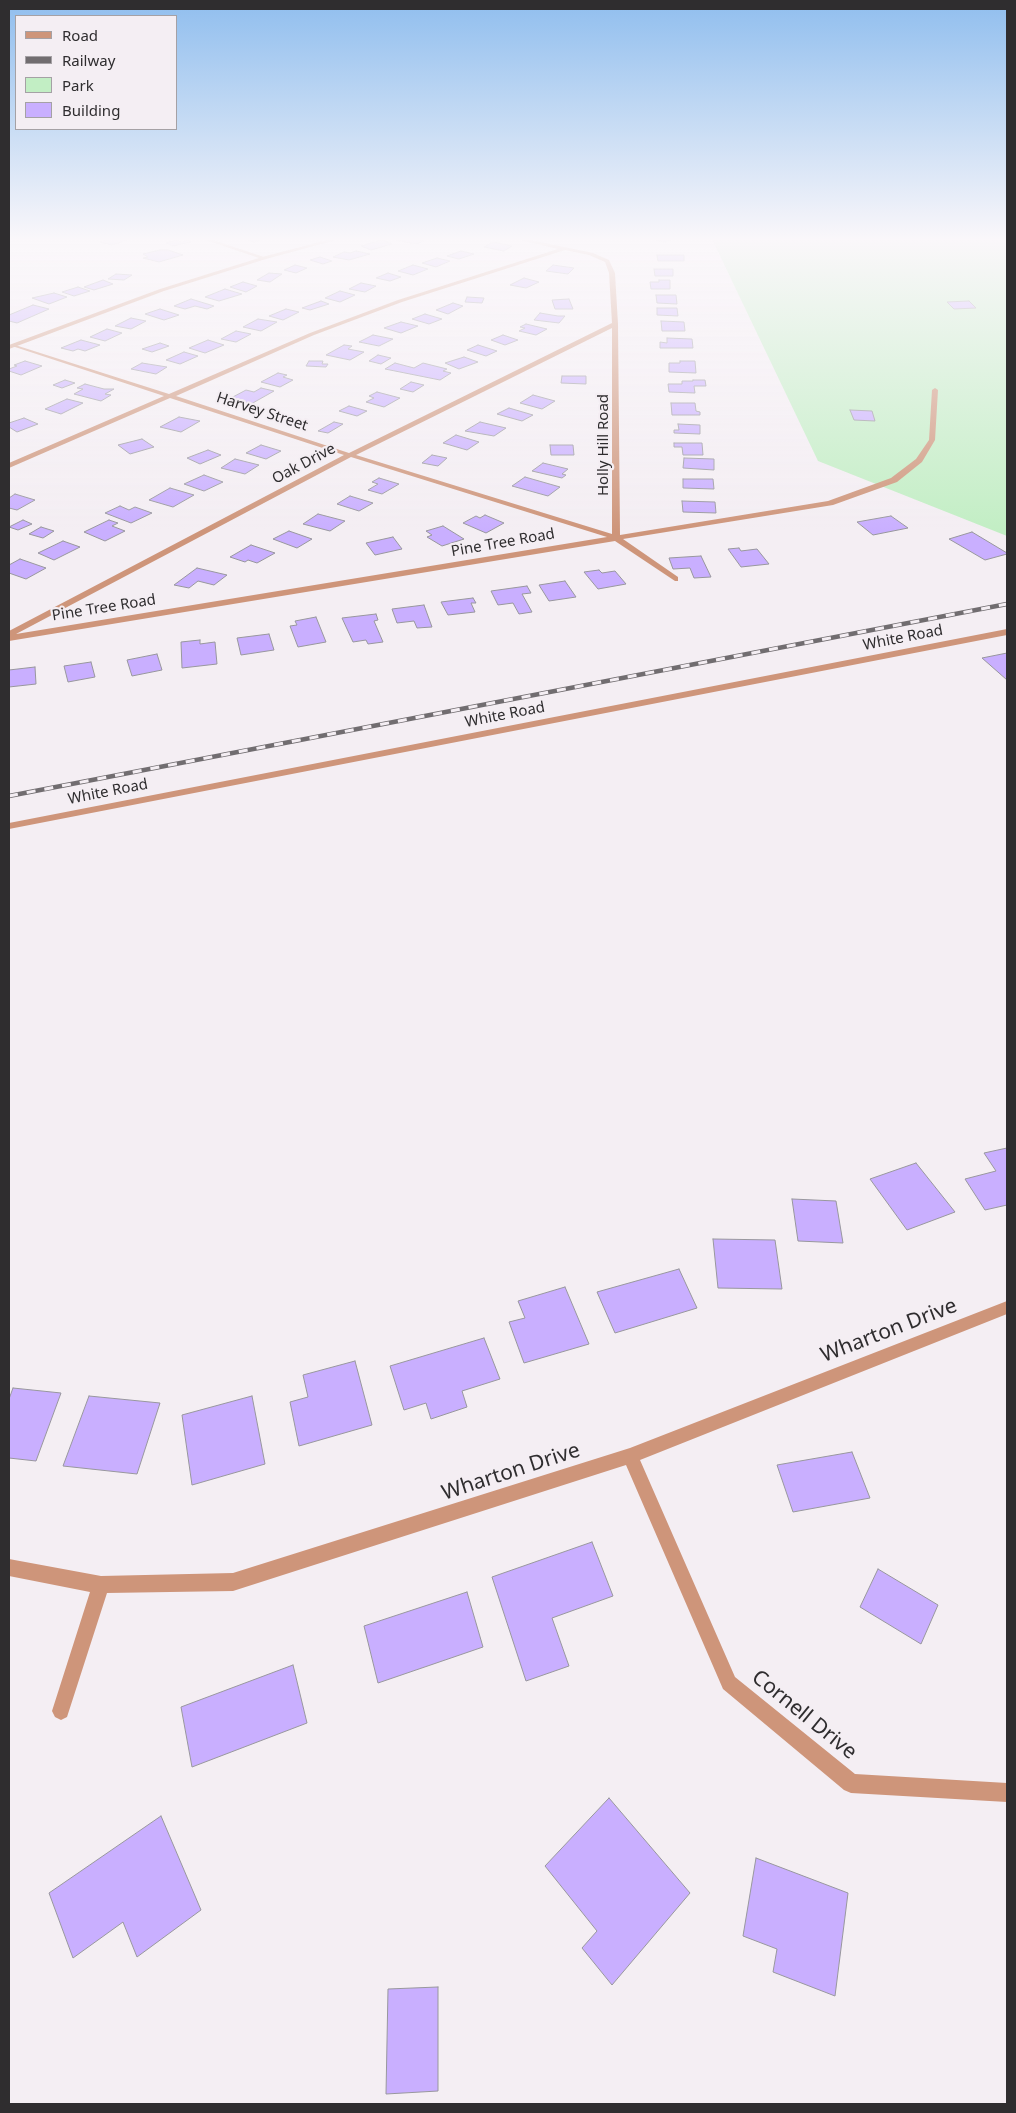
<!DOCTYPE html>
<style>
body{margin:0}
#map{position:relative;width:1016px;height:2113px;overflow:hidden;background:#f4eef3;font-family:"Noto Sans",sans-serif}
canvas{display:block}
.frame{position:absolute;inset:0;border:10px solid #2f2d2f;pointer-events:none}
.legend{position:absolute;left:15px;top:15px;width:162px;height:115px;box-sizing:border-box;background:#f4eef3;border:1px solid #a5a1a5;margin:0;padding:6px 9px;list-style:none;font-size:15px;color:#2f2d2f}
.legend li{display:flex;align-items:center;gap:10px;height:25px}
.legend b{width:25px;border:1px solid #a5a1a5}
</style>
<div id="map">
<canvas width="1016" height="2113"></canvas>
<div class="frame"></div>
<ul class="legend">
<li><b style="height:6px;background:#ce957a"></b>Road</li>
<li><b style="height:6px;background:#716d70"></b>Railway</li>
<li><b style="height:14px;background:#c2eec4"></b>Park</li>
<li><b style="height:14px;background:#c9afff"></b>Building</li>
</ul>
</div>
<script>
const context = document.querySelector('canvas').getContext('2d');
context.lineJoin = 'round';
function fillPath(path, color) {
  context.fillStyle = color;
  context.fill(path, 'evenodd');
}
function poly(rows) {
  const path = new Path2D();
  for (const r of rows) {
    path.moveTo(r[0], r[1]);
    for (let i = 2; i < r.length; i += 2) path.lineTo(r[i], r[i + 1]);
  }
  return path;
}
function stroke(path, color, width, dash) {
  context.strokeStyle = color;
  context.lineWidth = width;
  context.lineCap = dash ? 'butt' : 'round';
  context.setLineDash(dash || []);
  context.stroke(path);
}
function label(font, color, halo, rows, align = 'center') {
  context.font = font + ' "Noto Sans",sans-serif';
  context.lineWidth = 4.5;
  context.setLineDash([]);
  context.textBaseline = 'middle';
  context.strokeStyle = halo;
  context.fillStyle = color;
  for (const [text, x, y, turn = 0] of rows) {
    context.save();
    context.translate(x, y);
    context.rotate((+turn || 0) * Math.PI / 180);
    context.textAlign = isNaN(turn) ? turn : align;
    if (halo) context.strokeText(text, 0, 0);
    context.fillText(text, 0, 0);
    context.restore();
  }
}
fillPath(poly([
 [711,237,1007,237,1007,536,818,461]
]), '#c2eec4');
const building = poly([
 [115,237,127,240,112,245,100,242,115,237],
 [249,237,271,237,253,242,243,238,249,237],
 [397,237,404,237,424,241,416,244,391,239,397,237],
 [649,237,666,237,674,239,665,242,647,238,649,237],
 [177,240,181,242,188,240,191,242,173,246,166,243,177,240],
 [382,240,392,244,371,250,361,246,382,240],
 [493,242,512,246,504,251,484,247,493,242],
 [160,250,168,250,183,255,159,262,143,258,148,257,143,254,160,250],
 [356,251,370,254,349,260,333,257,344,252,350,253,356,251],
 [461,251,474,254,459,259,447,256,461,251],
 [657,255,684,255,684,261,658,261,657,255],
 [320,257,332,261,323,264,310,260,320,257],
 [437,258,450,261,436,267,422,263,437,258],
 [295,265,307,268,296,273,284,270,295,265],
 [413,265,428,269,413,275,398,271,413,265],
 [553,265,574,268,568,274,546,271,553,265],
 [654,269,673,269,673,276,655,276,654,269],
 [269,273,282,274,270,282,257,280,269,273],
 [388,273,401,277,390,281,376,278,388,273],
 [116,274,132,275,124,280,108,279,116,274],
 [524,278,539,282,526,288,510,285,524,278],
 [103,280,113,284,94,290,84,287,103,280],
 [659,280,670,280,670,289,651,289,650,282,659,282,659,280],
 [243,282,257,286,246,292,230,287,243,282],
 [361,283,376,286,365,292,349,289,361,283],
 [78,287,90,291,74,296,62,292,78,287],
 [225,289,242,294,219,301,205,297,225,289],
 [340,291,355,295,340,302,325,298,340,291],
 [54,293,67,297,49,304,32,298,54,293],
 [656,295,676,295,677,304,657,303,656,295],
 [467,297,484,298,482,303,465,302,467,297],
 [191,299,214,306,207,309,195,306,185,309,174,306,191,299],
 [569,299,573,309,555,309,552,300,569,299],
 [321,301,329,304,310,310,302,308,321,301],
 [969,301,976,308,954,309,947,302,969,301],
 [453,303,463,306,448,314,436,310,453,303],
 [33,305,49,309,17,323,9,321,9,315,33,305],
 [657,308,677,308,678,316,657,315,657,308],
 [160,309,179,315,164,320,145,314,160,309],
 [286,309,299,312,283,320,269,316,286,309],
 [540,313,558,316,565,316,559,323,534,320,540,313],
 [425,314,442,319,429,324,412,319,425,314],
 [131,318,146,321,131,329,115,326,131,318],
 [258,319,277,322,261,331,243,327,258,319],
 [661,321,684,322,685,331,662,331,661,321],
 [401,322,418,326,401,333,384,328,401,322],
 [526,324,547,329,536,335,519,331,525,328,520,327,526,324],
 [107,329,122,333,105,341,90,337,107,329],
 [236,331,251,334,236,342,221,339,236,331],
 [373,335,393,339,379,346,359,342,373,335],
 [503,335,518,340,505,345,491,340,503,335],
 [667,338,692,339,693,348,660,348,660,342,667,343,667,338],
 [81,340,100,345,85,351,78,349,73,351,61,348,81,340],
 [208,340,224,345,205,353,189,348,208,340],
 [160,343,169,346,152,352,142,349,160,343],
 [344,345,352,346,348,349,364,352,350,360,326,355,344,345],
 [478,345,497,351,486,356,467,350,478,345],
 [184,352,198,356,180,364,166,360,184,352],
 [378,355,391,358,381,364,369,361,378,355],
 [464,357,478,362,459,369,445,363,464,357],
 [25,361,42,366,21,375,9,371,9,369,17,366,14,365,25,361],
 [309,361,323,361,322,364,328,364,326,367,306,366,309,361],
 [680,361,695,361,696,373,669,372,669,363,680,363,680,361],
 [142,363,167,367,156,374,131,369,142,363],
 [395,363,414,368,423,363,447,369,443,371,451,373,440,380,385,369,395,363],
 [278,373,287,375,283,377,293,380,280,387,261,382,278,373],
 [562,376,586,376,586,384,561,383,562,376],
 [65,380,75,383,62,388,53,385,65,380],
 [693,380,705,380,706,386,694,386,695,393,669,392,668,384,682,384,682,381,693,381,693,380],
 [411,382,424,385,413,392,400,389,411,382],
 [85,384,104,389,114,389,105,394,111,395,101,401,74,394,83,389,77,388,85,384],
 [261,388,274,391,251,404,231,398,246,390,254,392,261,388],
 [377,392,400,398,384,407,366,402,374,398,369,396,377,392],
 [533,395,555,401,542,409,520,403,533,395],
 [67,399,83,403,61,414,45,409,67,399],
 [671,403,695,403,696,411,700,412,700,415,672,415,671,403],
 [349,406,367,411,357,416,339,411,349,406],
 [509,408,533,415,522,421,497,414,509,408],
 [850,410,872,411,875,421,854,420,850,410],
 [179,417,200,421,181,432,160,427,179,417],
 [24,418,38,424,17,432,9,427,9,423,24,418],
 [334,422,343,424,328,433,318,431,334,422],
 [480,422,506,428,494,436,465,431,480,422],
 [678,424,700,425,700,434,674,433,674,430,679,430,678,424],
 [456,435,479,442,467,450,443,443,456,435],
 [142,439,154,447,130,454,118,445,142,439],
 [674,443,702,443,703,455,683,455,682,447,674,447,674,443],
 [261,445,281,451,266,459,246,453,261,445],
 [550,445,573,445,574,455,551,455,550,445],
 [208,450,221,455,200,464,187,458,208,450],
 [432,455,447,458,438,466,422,463,432,455],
 [684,458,714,459,714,470,683,468,684,458],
 [235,459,259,465,245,474,221,468,235,459],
 [543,463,568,469,562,474,566,475,562,478,532,471,543,463],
 [204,475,223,482,204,491,184,484,204,475],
 [525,477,560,487,548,496,512,486,525,477],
 [379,478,399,484,382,494,368,490,378,484,372,482,379,478],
 [683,479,713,479,714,489,683,488,683,479],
 [170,488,194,495,173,507,149,500,170,488],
 [15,494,35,500,17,510,9,508,9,498,15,494],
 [350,496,373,503,359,511,337,504,350,496],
 [682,501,715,502,716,513,683,512,682,501],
 [120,506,129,510,135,507,152,513,131,523,105,513,120,506],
 [318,514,345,521,330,531,303,524,318,514],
 [485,515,504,523,486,533,463,523,476,516,480,518,485,515],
 [891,516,908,528,873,535,857,522,891,516],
 [23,520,32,524,18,530,9,527,23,520],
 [109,520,118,523,112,526,125,531,105,541,84,532,109,520],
 [443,526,464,539,442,546,427,537,432,535,426,531,443,526],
 [41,527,54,531,43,538,29,534,41,527],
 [289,531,312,539,297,548,273,539,289,531],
 [972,532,1007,553,1007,554,985,560,949,539,972,532],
 [393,537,402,549,375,555,366,543,393,537],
 [63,541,80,547,54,560,38,553,63,541],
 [251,545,275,553,257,563,248,560,245,562,230,557,251,545],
 [739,548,741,551,757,549,769,564,741,567,728,549,739,548],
 [701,556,711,577,694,578,690,568,673,569,669,558,701,556],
 [20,559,46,568,26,579,9,573,9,565,20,559],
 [197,568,227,575,214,585,198,581,189,588,174,585,197,568],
 [599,570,602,573,615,571,626,584,598,589,584,572,599,570],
 [565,581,576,597,549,601,539,585,565,581],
 [527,586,531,593,522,594,532,612,519,614,513,603,498,605,491,591,527,586],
 [473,598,476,603,471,603,475,612,448,615,441,602,473,598],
 [424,605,432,627,417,628,414,621,397,623,392,609,424,605],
 [376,614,378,620,374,621,383,642,368,644,366,640,353,642,342,618,376,614],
 [316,617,326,642,298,647,290,626,297,625,295,621,316,617],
 [269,634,274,650,241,655,237,638,269,634],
 [200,640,200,644,215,642,217,664,182,668,181,642,200,640],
 [1007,653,1007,680,982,658,1007,653],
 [157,654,162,670,132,676,127,660,157,654],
 [91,662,95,677,68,682,64,666,91,662],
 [35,667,36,684,9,687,9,670,35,667],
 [1007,1148,1007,1205,985,1210,965,1179,996,1171,984,1153,1007,1148],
 [916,1163,955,1212,907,1230,870,1179,916,1163],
 [792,1199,836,1201,843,1243,798,1241,792,1199],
 [713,1239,775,1240,782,1289,718,1288,713,1239],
 [679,1269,697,1308,615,1333,597,1292,679,1269],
 [565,1287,589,1344,524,1363,509,1322,525,1318,518,1301,565,1287],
 [484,1338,500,1379,462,1391,467,1407,431,1419,426,1403,404,1410,390,1366,484,1338],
 [355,1361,372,1425,299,1446,290,1402,308,1397,303,1375,355,1361],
 [13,1388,61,1393,36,1461,9,1458,9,1399,13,1388],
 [89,1396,160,1403,137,1474,63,1466,89,1396],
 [252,1396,265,1464,192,1485,182,1415,252,1396],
 [852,1452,870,1498,793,1512,777,1465,852,1452],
 [592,1542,613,1596,552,1618,569,1666,526,1681,492,1577,592,1542],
 [878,1569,938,1605,921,1644,860,1607,878,1569],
 [467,1592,483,1647,378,1683,364,1626,467,1592],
 [293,1665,307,1723,192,1767,181,1707,293,1665],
 [609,1798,690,1893,612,1985,582,1948,597,1931,545,1866,609,1798],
 [161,1816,201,1910,137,1957,123,1922,73,1958,49,1893,161,1816],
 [756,1858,848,1893,835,1996,773,1972,777,1949,743,1936,756,1858],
 [438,1987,438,2091,386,2094,388,1989,438,1987]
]);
fillPath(building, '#c9afff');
stroke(building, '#98979d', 1);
fillPath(poly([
 [197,237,204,237,267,258,262,259,197,237],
 [507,237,516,237,593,253,609,260,615,273,618,324,620,535,828,501,891,478,916,459,929,440,932,390,935,388,938,390,935,440,922,462,897,482,833,505,623,539,678,577,678,581,675,581,615,541,9,641,9,631,344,455,170,398,9,468,9,463,164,396,12,346,12,344,169,394,310,333,398,300,558,249,507,237],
 [565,250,589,255,605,262,609,273,612,323,349,453,176,396,314,335,402,302,565,250],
 [612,328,612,534,356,455,612,328],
 [351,457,607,537,16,634,351,457],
 [1007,629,1007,635,9,829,9,823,1007,629],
 [1007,1301,1007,1314,640,1460,735,1677,855,1774,1007,1783,1007,1802,851,1793,844,1790,723,1689,626,1465,233,1591,107,1593,67,1717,61,1720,55,1717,52,1711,90,1592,9,1576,9,1559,101,1576,233,1573,630,1448,1007,1301]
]), '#ce957a');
fillPath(poly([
 [339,237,347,237,266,259,164,291,9,349,9,345,160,289,262,257,339,237]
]), '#ce957a');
const rail = poly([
 [9,796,1007,604]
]);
stroke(rail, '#716d70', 4.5);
stroke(rail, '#f4eef3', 3, [9]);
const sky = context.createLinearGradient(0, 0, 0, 532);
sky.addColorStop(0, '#90beee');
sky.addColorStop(0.45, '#faf7fa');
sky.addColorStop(1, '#faf7fa00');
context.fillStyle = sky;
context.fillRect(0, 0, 1016, 532);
label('15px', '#2f2d2f', '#f4eef3', [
 ["Harvey Street",262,412,18],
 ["Holly Hill Road",604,445,-90],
 ["Oak Drive",304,464,-28],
 ["Pine Tree Road",503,543,-10],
 ["Pine Tree Road",104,608,-9],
 ["White Road",903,638,-11],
 ["White Road",505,715,-11],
 ["White Road",108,792,-11]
]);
label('21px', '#2f2d2f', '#f4eef3', [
 ["Wharton Drive",889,1331,-21],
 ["Wharton Drive",511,1472,-18],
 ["Cornell Drive",804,1715,39]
]);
</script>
